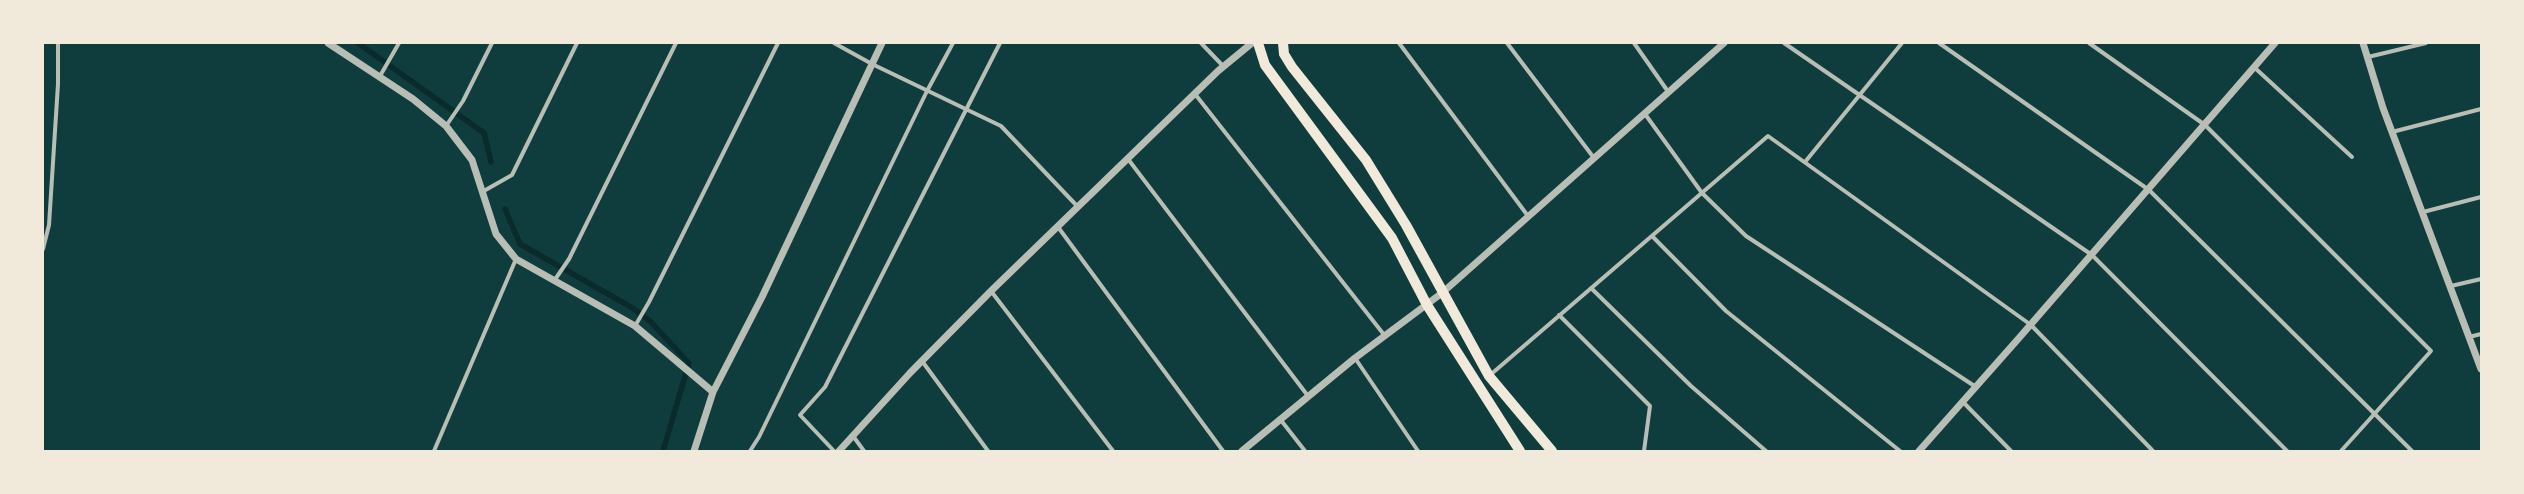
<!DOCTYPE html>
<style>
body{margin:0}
#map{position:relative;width:2524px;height:494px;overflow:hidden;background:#0f3d3e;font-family:"DM Sans",sans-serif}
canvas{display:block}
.frame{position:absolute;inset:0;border:44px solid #f1e9da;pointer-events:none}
</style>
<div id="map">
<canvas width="2524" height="494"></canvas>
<div class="frame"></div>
</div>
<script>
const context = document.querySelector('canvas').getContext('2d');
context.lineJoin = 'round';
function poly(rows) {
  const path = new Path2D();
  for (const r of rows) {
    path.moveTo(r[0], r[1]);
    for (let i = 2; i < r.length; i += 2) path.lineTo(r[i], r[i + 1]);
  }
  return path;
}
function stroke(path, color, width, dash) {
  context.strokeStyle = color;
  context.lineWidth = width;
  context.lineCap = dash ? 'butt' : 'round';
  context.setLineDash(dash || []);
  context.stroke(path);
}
stroke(poly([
 [358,43,484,133,491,162],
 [505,209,520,244,631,307,650,321,689,363,663,451]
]), '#0a2a2b', 5.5);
stroke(poly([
 [834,43,872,64,1001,126,1078,207],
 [1201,43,1224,67],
 [1399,43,1528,216],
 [1507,43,1594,158],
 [1634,43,1669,93],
 [1784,43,2092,255,2287,451],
 [1939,43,2149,190,2412,451],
 [2089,43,2205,125,2431,351,2341,451],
 [2368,57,2426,43],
 [2255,68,2352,157],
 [380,76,399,43],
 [1195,94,1385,336],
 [1645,114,1702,193,1746,236,1976,387],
 [446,126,463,101,492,43],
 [2392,132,2481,109],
 [1128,159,1308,396],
 [1805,162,1902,43],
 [482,192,512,175,577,43],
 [2423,212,2481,197],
 [1058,227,1223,451],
 [1652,236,1726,311,1900,451],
 [43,249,49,225,58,84,58,43],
 [554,281,569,259,676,43],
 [2451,286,2481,279],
 [1591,288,1691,386,1766,451],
 [991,291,1113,451],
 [1559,315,1650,406,1644,451],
 [635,326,649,302,778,43],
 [2469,337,2481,334],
 [1355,358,1418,451],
 [922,361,988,451],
 [1489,376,1768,136,2031,325,2153,451],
 [1963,402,2011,451],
 [1280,419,1305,451],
 [853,436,864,451],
 [434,451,516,259],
 [750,451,759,437,927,91,953,43],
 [834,451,800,415,825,387,1000,43]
]), '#b8beb3', 4);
stroke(poly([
 [328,43,413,99,446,126,472,160,496,234,516,259,635,326,713,392],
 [2363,43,2383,108,2481,369],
 [694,451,713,392,762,297,882,43],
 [839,451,910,373,991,291,1218,71,1252,43],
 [1242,451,1355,358,1442,293,1724,43],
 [1919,451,2019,338,2275,43]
]), '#b8beb3', 7);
stroke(poly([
 [1258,43,1265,65,1392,238,1427,305,1520,451],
 [1283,43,1284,54,1292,67,1366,160,1406,225,1489,376,1552,451]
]), '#f1e9da', 10);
</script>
